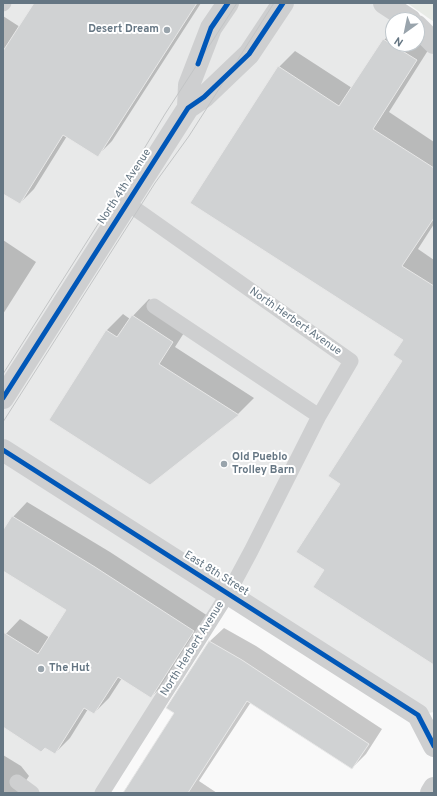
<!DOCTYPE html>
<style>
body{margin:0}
#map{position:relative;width:437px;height:796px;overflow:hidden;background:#f9f9f9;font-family:Overpass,sans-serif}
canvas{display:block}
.frame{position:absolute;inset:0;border:4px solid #657683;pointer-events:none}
.north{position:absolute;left:385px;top:12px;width:40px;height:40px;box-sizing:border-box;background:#fff;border:1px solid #c1c8cd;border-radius:50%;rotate:213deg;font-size:11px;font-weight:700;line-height:16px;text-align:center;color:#657683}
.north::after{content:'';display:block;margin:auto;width:14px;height:18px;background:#99a4ac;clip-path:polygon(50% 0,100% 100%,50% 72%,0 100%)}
</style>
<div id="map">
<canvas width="437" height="796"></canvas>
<div class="frame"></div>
<div class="north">N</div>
</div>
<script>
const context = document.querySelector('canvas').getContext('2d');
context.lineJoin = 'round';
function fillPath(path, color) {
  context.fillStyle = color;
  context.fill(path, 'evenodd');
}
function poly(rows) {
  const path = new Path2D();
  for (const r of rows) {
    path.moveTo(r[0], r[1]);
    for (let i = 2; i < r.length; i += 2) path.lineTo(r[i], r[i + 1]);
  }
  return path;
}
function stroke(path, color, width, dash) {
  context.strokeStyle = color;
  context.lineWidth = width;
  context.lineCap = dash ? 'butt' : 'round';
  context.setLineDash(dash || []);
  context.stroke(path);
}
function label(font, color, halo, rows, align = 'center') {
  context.font = font + ' Overpass,sans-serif';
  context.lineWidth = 4;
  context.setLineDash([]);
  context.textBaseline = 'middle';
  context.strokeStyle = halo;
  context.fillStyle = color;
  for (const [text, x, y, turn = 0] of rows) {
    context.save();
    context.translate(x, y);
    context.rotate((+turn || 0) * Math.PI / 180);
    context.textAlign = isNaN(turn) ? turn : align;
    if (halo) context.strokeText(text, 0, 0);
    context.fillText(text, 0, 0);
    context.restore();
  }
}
fillPath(poly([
 [3,3,384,3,393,20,393,44,417,44,417,26,434,43,434,712,418,715,228,594,102,793,3,793]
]), '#e8e9e9');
fillPath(poly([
 [407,3,434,3,434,22]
]), '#e8ebe6');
fillPath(poly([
 [32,3,201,3,112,141,98,155,67,136,34,189,20,203,3,192,3,16,20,27,34,5],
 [393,31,393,44,417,44,417,34,432,44,389,112,434,142,434,224,418,249,434,260,434,664,325,569,341,484,403,361,404,340,279,67,295,51,352,88,384,40],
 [3,240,36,262,3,314],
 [149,299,189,325,175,347,254,398,238,414,150,484,50,419,107,330,123,314,130,319],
 [27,502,110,552,208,616,166,682,151,697,122,678,109,698,94,713,88,709,70,738,55,753,3,726,3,637,20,619,50,638,67,610,3,570,3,532,13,517],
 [224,628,256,646,382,729,366,754,352,768,251,702,199,781,217,793,123,793,175,712,210,641],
 [3,755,21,766,29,776,21,788,28,793,3,793]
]), '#0003');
const building = poly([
 [34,3,197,3,98,157,63,135,20,204,3,194,3,51,34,3],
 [383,39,417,60,373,129,434,168,434,218,402,266,434,286,434,665,313,587,324,570,296,552,340,484,328,476,402,361,393,355,403,340,190,203,278,66,339,106,383,39],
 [132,315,173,342,159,364,239,415,150,485,49,420,106,330,117,337,132,315],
 [12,516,95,567,194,631,151,698,118,677,94,714,84,708,55,754,45,748,41,752,3,727,3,632,38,654,66,610,3,571,3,530,12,516],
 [209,641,242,660,369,744,352,769,247,701,188,793,123,793,174,713,166,708,209,641]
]);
fillPath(building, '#d0d2d3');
stroke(building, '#e8e8e8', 1);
stroke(poly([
 [3,4,4,3],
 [154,306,319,416],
 [17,782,32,793],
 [102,793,229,592,251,551,319,416,351,361,127,203]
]), '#cecfd0', 15);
stroke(poly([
 [384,3,410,20],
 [417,26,434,43],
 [3,450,418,715,434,746],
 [431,793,434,788]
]), '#cecfd0', 22);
stroke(poly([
 [188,108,189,85,211,28,228,3],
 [3,398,188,108,204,97,249,54,283,3]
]), '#cecfd0', 22);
stroke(poly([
 [3,374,112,202,165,114,237,3],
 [3,422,155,183,189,136,274,3]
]), '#c3c5c6', 1);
stroke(poly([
 [198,64,211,28,228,3],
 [3,398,188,108,204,97,249,54,283,3],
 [3,450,418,715,434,746]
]), '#0057b8', 5);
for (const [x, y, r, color] of [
 [167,30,4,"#99a4ac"],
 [224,464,4,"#99a4ac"],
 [41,669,4,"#99a4ac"]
]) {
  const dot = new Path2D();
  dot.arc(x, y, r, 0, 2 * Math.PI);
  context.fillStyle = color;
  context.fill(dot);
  stroke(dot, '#fff', 1.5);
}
label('bold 11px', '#657683', '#fff', [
 ["Desert Dream",159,30,"right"],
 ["Old Pueblo",232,458],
 ["Trolley Barn",232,471],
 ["The Hut",49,669]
], 'left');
label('11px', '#657683', '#fff', [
 ["North 4th Avenue",125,187,-57],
 ["North Herbert Avenue",295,322,35],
 ["East 8th Street",216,574,32],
 ["North Herbert Avenue",193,649,-58]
]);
</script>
